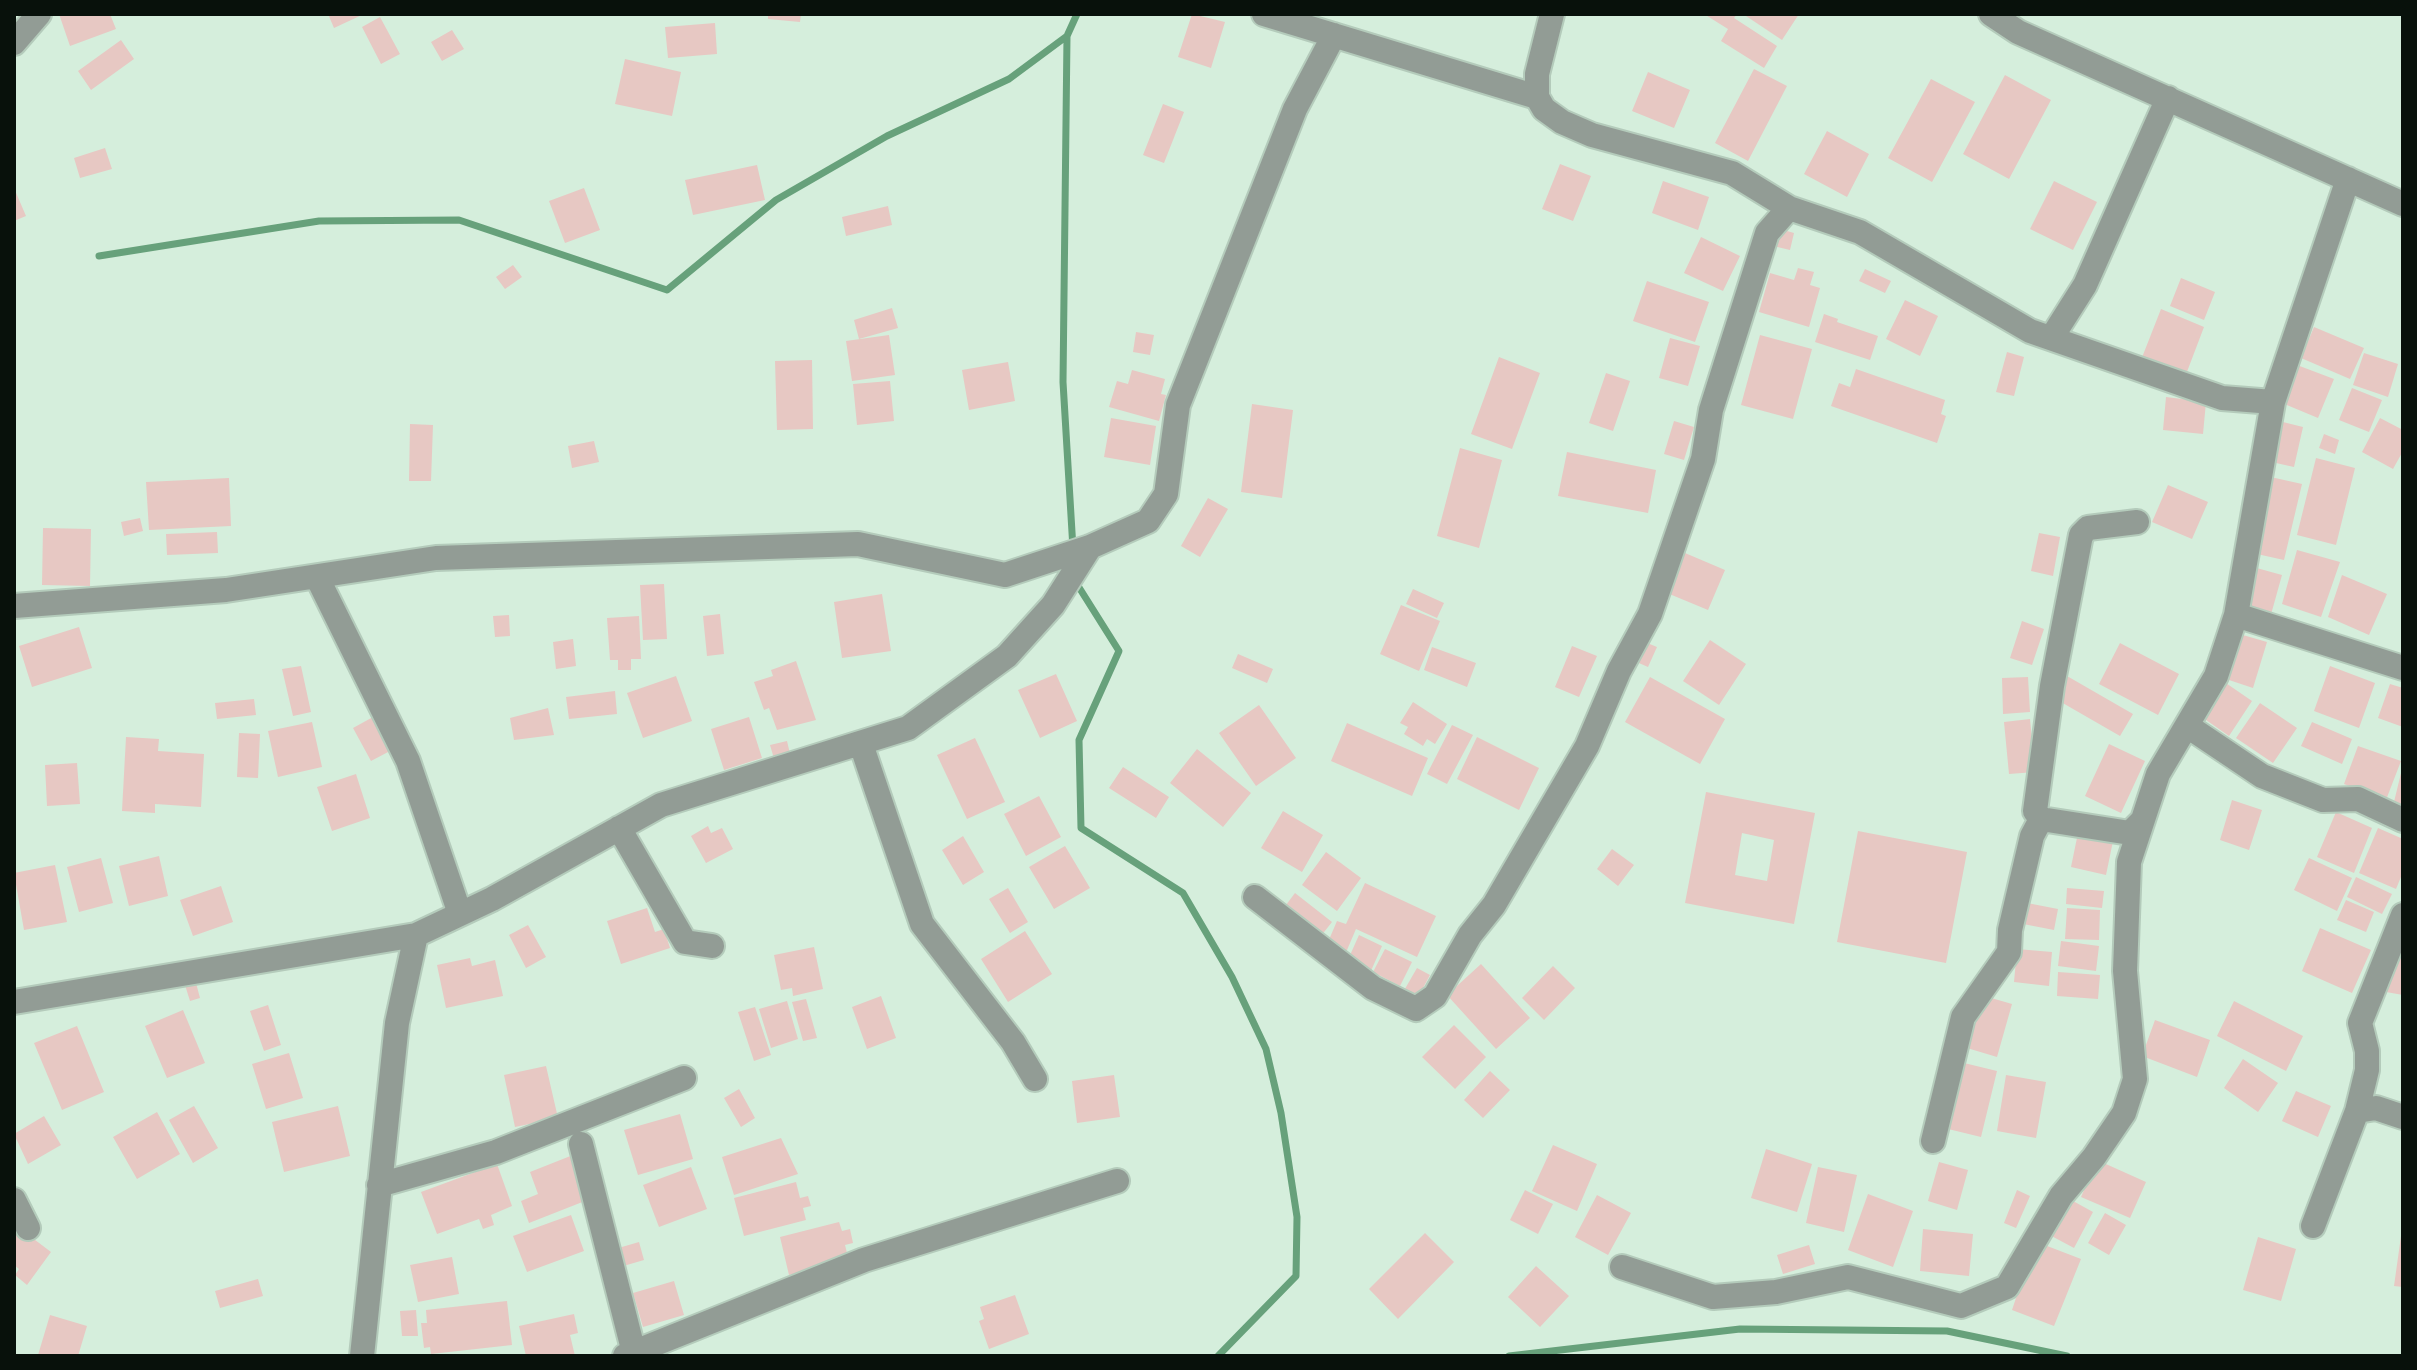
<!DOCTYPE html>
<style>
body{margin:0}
#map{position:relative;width:2417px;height:1370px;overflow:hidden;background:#d5eedc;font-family:Montserrat,sans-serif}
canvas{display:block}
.frame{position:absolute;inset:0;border:16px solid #08110b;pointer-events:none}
</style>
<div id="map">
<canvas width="2417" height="1370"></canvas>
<div class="frame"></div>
</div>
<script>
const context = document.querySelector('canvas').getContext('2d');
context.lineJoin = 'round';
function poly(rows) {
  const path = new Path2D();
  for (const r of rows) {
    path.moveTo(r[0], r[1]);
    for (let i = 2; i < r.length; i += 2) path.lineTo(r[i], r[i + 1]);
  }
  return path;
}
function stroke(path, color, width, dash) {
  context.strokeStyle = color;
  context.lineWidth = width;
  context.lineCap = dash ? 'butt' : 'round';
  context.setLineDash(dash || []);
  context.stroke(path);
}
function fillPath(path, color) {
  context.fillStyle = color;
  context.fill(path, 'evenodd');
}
stroke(poly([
 [99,256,319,221,459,220,667,290,776,200,887,136,1009,79,1067,36],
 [1073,549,1063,382,1067,36,1077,14],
 [1075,581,1119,651,1079,740,1081,828,1183,893,1232,977,1266,1049,1281,1113,1297,1217,1296,1276,1218,1356],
 [1509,1356,1740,1329,1947,1331,2067,1356]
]), '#67a17b', 7);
fillPath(poly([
 [59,14,110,14,116,29,70,46],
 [328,14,364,14,334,28],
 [768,14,801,14,800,22,768,19],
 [1192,14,1225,22,1211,68,1178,57],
 [1704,14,1737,14,1734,18,1777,46,1764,68,1721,41,1728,29],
 [1743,14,1799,14,1782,40],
 [380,17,400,54,381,64,362,27],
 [715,23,717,54,668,58,665,27],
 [452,30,464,49,442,61,431,42],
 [121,40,134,59,91,90,78,71],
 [625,59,681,72,672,116,615,104],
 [1754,69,1787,86,1748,161,1715,143],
 [1648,72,1690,90,1674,128,1632,111],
 [2005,75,2051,100,2009,179,1963,154],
 [1931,79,1975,102,1932,182,1888,158],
 [1163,104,1184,112,1164,163,1143,155],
 [1827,131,1869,154,1847,197,1804,174],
 [105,148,112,169,80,178,74,158],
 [1560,164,1591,176,1573,221,1542,209],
 [757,165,765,200,693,215,685,180],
 [1663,181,1709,197,1698,230,1652,213],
 [2054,181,2097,202,2073,250,2030,229],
 [14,188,26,216,14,221],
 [584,188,600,230,565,243,549,201],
 [888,206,892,225,846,236,842,217],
 [1773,227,1794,233,1790,250,1769,245],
 [1701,237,1740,256,1723,291,1684,273],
 [513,265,522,277,505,289,496,277],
 [1798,268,1814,272,1810,285,1820,288,1809,327,1759,312,1770,273,1794,280],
 [1865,269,1891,281,1885,293,1859,281],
 [2181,278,2215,292,2204,320,2170,306],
 [1647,281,1709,302,1695,342,1633,321],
 [1905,300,1938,316,1920,356,1886,339],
 [892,308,898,328,859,339,854,320],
 [2161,309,2204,327,2185,377,2141,360],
 [1824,314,1838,319,1837,322,1878,336,1870,360,1815,342],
 [2314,327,2364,348,2350,379,2301,358],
 [1136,332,1154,335,1150,355,1133,352],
 [889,335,895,375,852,381,846,341],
 [1760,335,1812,349,1793,419,1741,405],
 [1670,338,1700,346,1688,386,1659,378],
 [2007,352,2024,357,2014,396,1996,392],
 [2364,353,2398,364,2388,397,2353,385],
 [1499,357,1540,373,1512,449,1471,434],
 [812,360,813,429,777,430,775,361],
 [1008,362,1015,401,969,410,962,370],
 [2297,365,2334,379,2318,418,2282,403],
 [1856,369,1945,400,1941,414,1946,416,1937,443,1831,406,1839,383,1850,387],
 [1132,370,1165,379,1161,394,1166,395,1159,421,1109,407,1117,381,1128,384],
 [1606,373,1630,381,1613,431,1589,423],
 [890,381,894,421,857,425,853,384],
 [2352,388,2382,400,2369,432,2339,420],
 [2166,397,2206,402,2203,434,2163,430],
 [1252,404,1293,410,1282,498,1241,492],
 [1111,418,1156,426,1150,465,1104,457],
 [2380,418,2403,430,2403,451,2393,469,2362,452],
 [2275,420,2303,427,2294,467,2267,461],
 [1674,421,1694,427,1684,460,1664,454],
 [410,424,433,425,431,481,409,481],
 [2324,434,2339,440,2335,454,2319,448],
 [594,441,599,462,572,468,568,446],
 [1460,448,1502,460,1479,548,1437,536],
 [1567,452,1656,470,1648,513,1558,496],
 [2316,458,2355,468,2336,545,2297,535],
 [2266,476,2302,484,2284,560,2248,552],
 [229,478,231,526,149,530,146,482],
 [2168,485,2208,502,2192,539,2152,522],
 [1208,498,1228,509,1200,557,1181,546],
 [140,518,143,531,124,536,121,522],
 [43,528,91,529,90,586,42,585],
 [217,532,218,553,167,555,166,534],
 [2039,533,2060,537,2053,576,2031,571],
 [2297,550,2340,562,2321,617,2282,604],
 [1685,553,1725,570,1708,610,1667,593],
 [2253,567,2282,575,2270,618,2241,609],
 [2342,575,2387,594,2369,635,2328,617],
 [664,584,667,639,643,640,640,585],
 [1413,589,1444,603,1437,618,1406,604],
 [882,594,891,651,842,658,834,602],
 [1401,605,1440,621,1419,671,1380,654],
 [720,614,724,654,707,656,703,616],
 [509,615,510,636,495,637,493,616],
 [639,616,641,659,631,659,631,670,618,670,618,660,610,660,607,618],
 [2022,621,2044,629,2032,665,2010,658],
 [79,627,92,668,32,687,19,646],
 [2236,633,2267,642,2253,688,2223,678],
 [573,639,576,666,556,669,553,642],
 [1640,640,1657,647,1648,667,1632,660],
 [1710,640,1746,664,1719,705,1683,681],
 [2120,643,2179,674,2158,715,2099,684],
 [1572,646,1597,656,1579,697,1555,687],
 [1432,647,1476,663,1467,687,1424,670],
 [1238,654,1273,669,1267,683,1232,668],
 [796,661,816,720,777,730,769,708,764,710,754,682,773,676,771,670],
 [301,666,311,712,293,716,282,669],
 [2330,666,2375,683,2359,728,2314,711],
 [1056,674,1077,721,1040,738,1018,690],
 [676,676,692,721,643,738,627,693],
 [2067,676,2133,714,2120,736,2054,698],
 [1650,677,1725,719,1700,764,1625,722],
 [2028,677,2030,712,2003,714,2002,678],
 [2220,679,2252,701,2229,736,2196,713],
 [2390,684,2403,688,2403,727,2378,718],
 [615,691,617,714,569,719,566,697],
 [254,699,256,715,217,719,215,703],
 [1413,702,1447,724,1435,744,1427,739,1423,746,1404,734,1408,727,1400,723],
 [2260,703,2297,728,2273,763,2236,738],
 [1259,705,1296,758,1256,786,1219,733],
 [548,708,554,735,514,740,510,718],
 [373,717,390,751,371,761,353,728],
 [749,717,762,758,724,770,711,729],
 [2030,719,2035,772,2009,774,2004,722],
 [312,722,322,767,278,777,268,731],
 [2312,722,2352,739,2342,764,2301,746],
 [1347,723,1428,758,1412,796,1331,761],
 [1452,725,1473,735,1447,784,1427,774],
 [239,733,260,734,258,778,237,777],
 [126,737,159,739,158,751,204,754,201,807,155,804,155,813,122,811],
 [1477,737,1539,768,1519,810,1457,779],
 [975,738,1005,802,967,819,937,755],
 [787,741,791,758,775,762,770,745],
 [2109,744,2145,761,2121,813,2085,796],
 [2358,746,2401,761,2386,800,2344,784],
 [1197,749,1251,793,1223,827,1170,783],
 [77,763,80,804,47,806,45,765],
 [1123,767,1169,797,1156,818,1109,788],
 [2402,769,2403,769,2403,808,2393,806],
 [356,774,370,818,332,831,317,787],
 [1706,792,1815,813,1794,924,1685,903],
 [1742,833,1774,840,1767,881,1735,875],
 [1039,796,1061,837,1026,856,1004,814],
 [2232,800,2262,810,2249,850,2220,840],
 [1283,811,1323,835,1302,872,1261,848],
 [2336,812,2372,828,2354,873,2317,857],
 [708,826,711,833,722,828,733,849,706,863,691,836],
 [2378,828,2403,839,2403,872,2396,889,2359,873],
 [1858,831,1967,852,1946,963,1837,942],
 [2078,833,2113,841,2106,875,2071,867],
 [963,836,984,872,963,885,942,850],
 [1065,846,1090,888,1054,909,1029,867],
 [1612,849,1634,865,1618,886,1597,869],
 [1326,852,1361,878,1337,911,1302,885],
 [159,856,168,896,129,906,119,866],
 [101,858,113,903,79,912,67,867],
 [2309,858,2352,878,2337,911,2294,890],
 [55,865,67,922,24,930,14,873],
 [2356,877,2392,894,2382,914,2347,897],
 [1365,883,1436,916,1417,957,1356,929,1344,957,1325,949,1337,921,1346,924],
 [221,886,233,922,193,936,180,900],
 [1008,888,1028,922,1010,933,989,899],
 [2067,888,2104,891,2102,908,2066,904],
 [1295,893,1332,922,1317,941,1280,913],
 [2346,900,2374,912,2366,932,2337,920],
 [2022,902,2058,909,2054,930,2018,923],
 [647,908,655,932,664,929,670,948,621,964,607,921],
 [2067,908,2100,910,2099,940,2065,939],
 [528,925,546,957,526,968,509,935],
 [2320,928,2371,950,2352,993,2302,971],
 [1025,931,1052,974,1008,1002,981,959],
 [1359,935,1382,946,1370,973,1347,962],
 [2061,941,2099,946,2096,971,2058,966],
 [814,947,823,989,793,996,792,988,781,990,774,955],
 [1385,949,1412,962,1400,986,1373,972],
 [2017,949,2052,952,2049,986,2014,982],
 [2395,951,2403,953,2403,995,2386,992],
 [470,958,472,966,495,960,503,996,446,1008,437,965],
 [1481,964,1530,1018,1496,1049,1447,995],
 [1553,966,1575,988,1544,1020,1522,998],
 [1417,968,1430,975,1416,1001,1402,994],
 [2058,972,2100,975,2098,999,2057,996],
 [196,983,200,998,190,1001,185,985],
 [1981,995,2012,1004,1997,1057,1967,1048],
 [881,996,896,1038,867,1049,852,1007],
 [806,999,817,1038,803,1041,792,1002],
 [787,1001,798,1039,771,1048,759,1009],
 [2234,1001,2303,1036,2286,1071,2217,1036],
 [268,1005,281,1045,264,1051,250,1011],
 [755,1007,771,1055,754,1061,738,1012],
 [183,1010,205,1063,167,1078,145,1026],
 [2155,1020,2210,1040,2197,1077,2142,1056],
 [1454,1025,1486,1057,1455,1089,1422,1057],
 [77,1026,104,1092,62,1110,34,1043],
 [289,1053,303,1098,266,1109,252,1064],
 [2243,1059,2278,1083,2258,1112,2224,1088],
 [1960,1062,1997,1071,1981,1137,1944,1128],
 [546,1066,558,1118,515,1127,504,1075],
 [1490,1071,1510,1090,1483,1118,1464,1100],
 [1114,1075,1120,1117,1077,1123,1072,1081],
 [2006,1075,2046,1082,2036,1138,1997,1131],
 [739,1089,755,1118,741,1127,724,1098],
 [2296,1091,2331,1106,2318,1137,2282,1121],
 [194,1106,218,1148,193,1163,169,1120],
 [338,1106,350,1156,284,1172,272,1122],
 [157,1112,180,1154,137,1179,113,1137],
 [680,1114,693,1159,638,1175,624,1130],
 [44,1116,61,1145,28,1164,14,1134],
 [781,1138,798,1174,734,1195,722,1157],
 [1553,1145,1597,1164,1577,1211,1532,1191],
 [1766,1149,1812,1164,1797,1212,1751,1198],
 [573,1155,590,1199,529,1223,521,1201,538,1194,530,1172],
 [2097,1160,2146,1182,2130,1218,2081,1197],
 [1939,1162,1968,1170,1957,1210,1928,1201],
 [497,1164,512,1206,491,1215,494,1225,483,1229,479,1219,437,1234,421,1192],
 [691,1167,707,1209,659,1227,643,1185],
 [1818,1167,1857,1175,1844,1232,1806,1223],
 [796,1182,800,1198,808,1196,811,1206,803,1208,806,1220,744,1236,734,1198],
 [1525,1190,1553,1204,1538,1234,1510,1220],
 [2017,1190,2030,1196,2016,1228,2004,1223],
 [1868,1194,1913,1211,1893,1267,1848,1250],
 [1597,1195,1631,1213,1608,1255,1575,1237],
 [2064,1196,2093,1212,2074,1248,2044,1232],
 [2105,1213,2126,1225,2109,1255,2088,1243],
 [571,1215,584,1251,527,1272,513,1236],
 [839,1222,842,1231,850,1229,853,1243,845,1245,849,1261,789,1275,780,1237],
 [14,1224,51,1252,27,1285,15,1275,19,1269,14,1265],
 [1923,1229,1973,1234,1969,1276,1920,1271],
 [1425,1233,1454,1262,1398,1319,1369,1289],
 [2401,1236,2403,1237,2403,1287,2394,1286],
 [2258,1237,2296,1249,2281,1301,2243,1290],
 [639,1242,644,1260,620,1267,615,1249],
 [2042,1244,2081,1259,2054,1326,2012,1310,2024,1274,2029,1276],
 [1809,1245,1815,1264,1783,1274,1777,1255],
 [452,1257,459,1294,418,1302,410,1265],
 [1536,1266,1569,1296,1540,1327,1508,1297],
 [258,1279,263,1296,220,1308,215,1291],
 [674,1281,684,1315,643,1327,633,1293],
 [1015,1295,1029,1334,989,1349,979,1321,984,1319,980,1307],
 [507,1301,512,1345,431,1354,430,1347,424,1348,421,1323,427,1323,426,1310],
 [416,1310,418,1336,402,1336,400,1311],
 [574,1314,578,1333,570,1335,575,1356,526,1356,519,1326],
 [50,1315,87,1326,78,1356,38,1355]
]), '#e7c8c3');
const minor = poly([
 [1264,14,1537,97],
 [1552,14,1537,74,1537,97,1544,109,1562,122,1592,135,1732,173,1789,208,1860,232,2030,331,2222,398,2273,402],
 [1991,14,2018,32,2403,204],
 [14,43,39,14],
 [2052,337,2085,285,2168,98],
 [318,579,408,761,460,914],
 [14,606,226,590,436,558,858,544,1005,575,1090,547,1148,521,1166,494,1178,405,1295,109,1334,35],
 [2236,615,2403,668],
 [2189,727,2262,776,2323,800,2358,799,2403,820],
 [861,744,922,924,1013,1042,1035,1079],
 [2041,819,2035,811,2052,686,2081,535,2088,528,2137,522],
 [2041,819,2130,833,2141,822],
 [619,828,685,942,712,946],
 [1255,897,1373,988,1416,1009,1435,996,1470,935,1494,905,1587,746,1619,671,1650,614,1703,459,1711,410,1767,233,1789,208],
 [14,1002,416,935,492,899,661,805,908,728,1007,656,1053,605,1090,547],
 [2357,1111,2367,1070,2367,1051,2360,1023,2403,915],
 [1933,1141,1963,1017,2009,952,2010,930,2032,836,2041,819],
 [581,1144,634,1353],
 [379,1185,496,1152,684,1078],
 [14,1200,28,1228],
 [2313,1226,2357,1111,2376,1108,2403,1117],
 [1622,1267,1713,1297,1776,1292,1848,1277,1961,1306,2007,1287,2061,1196,2094,1157,2124,1113,2135,1079,2125,971,2129,862,2158,774,2216,676,2236,615,2273,402,2348,179],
 [362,1356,397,1023,416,935],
 [625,1356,864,1260,1117,1181]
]);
stroke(minor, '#b4cbbb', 28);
stroke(minor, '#929c95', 24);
</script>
